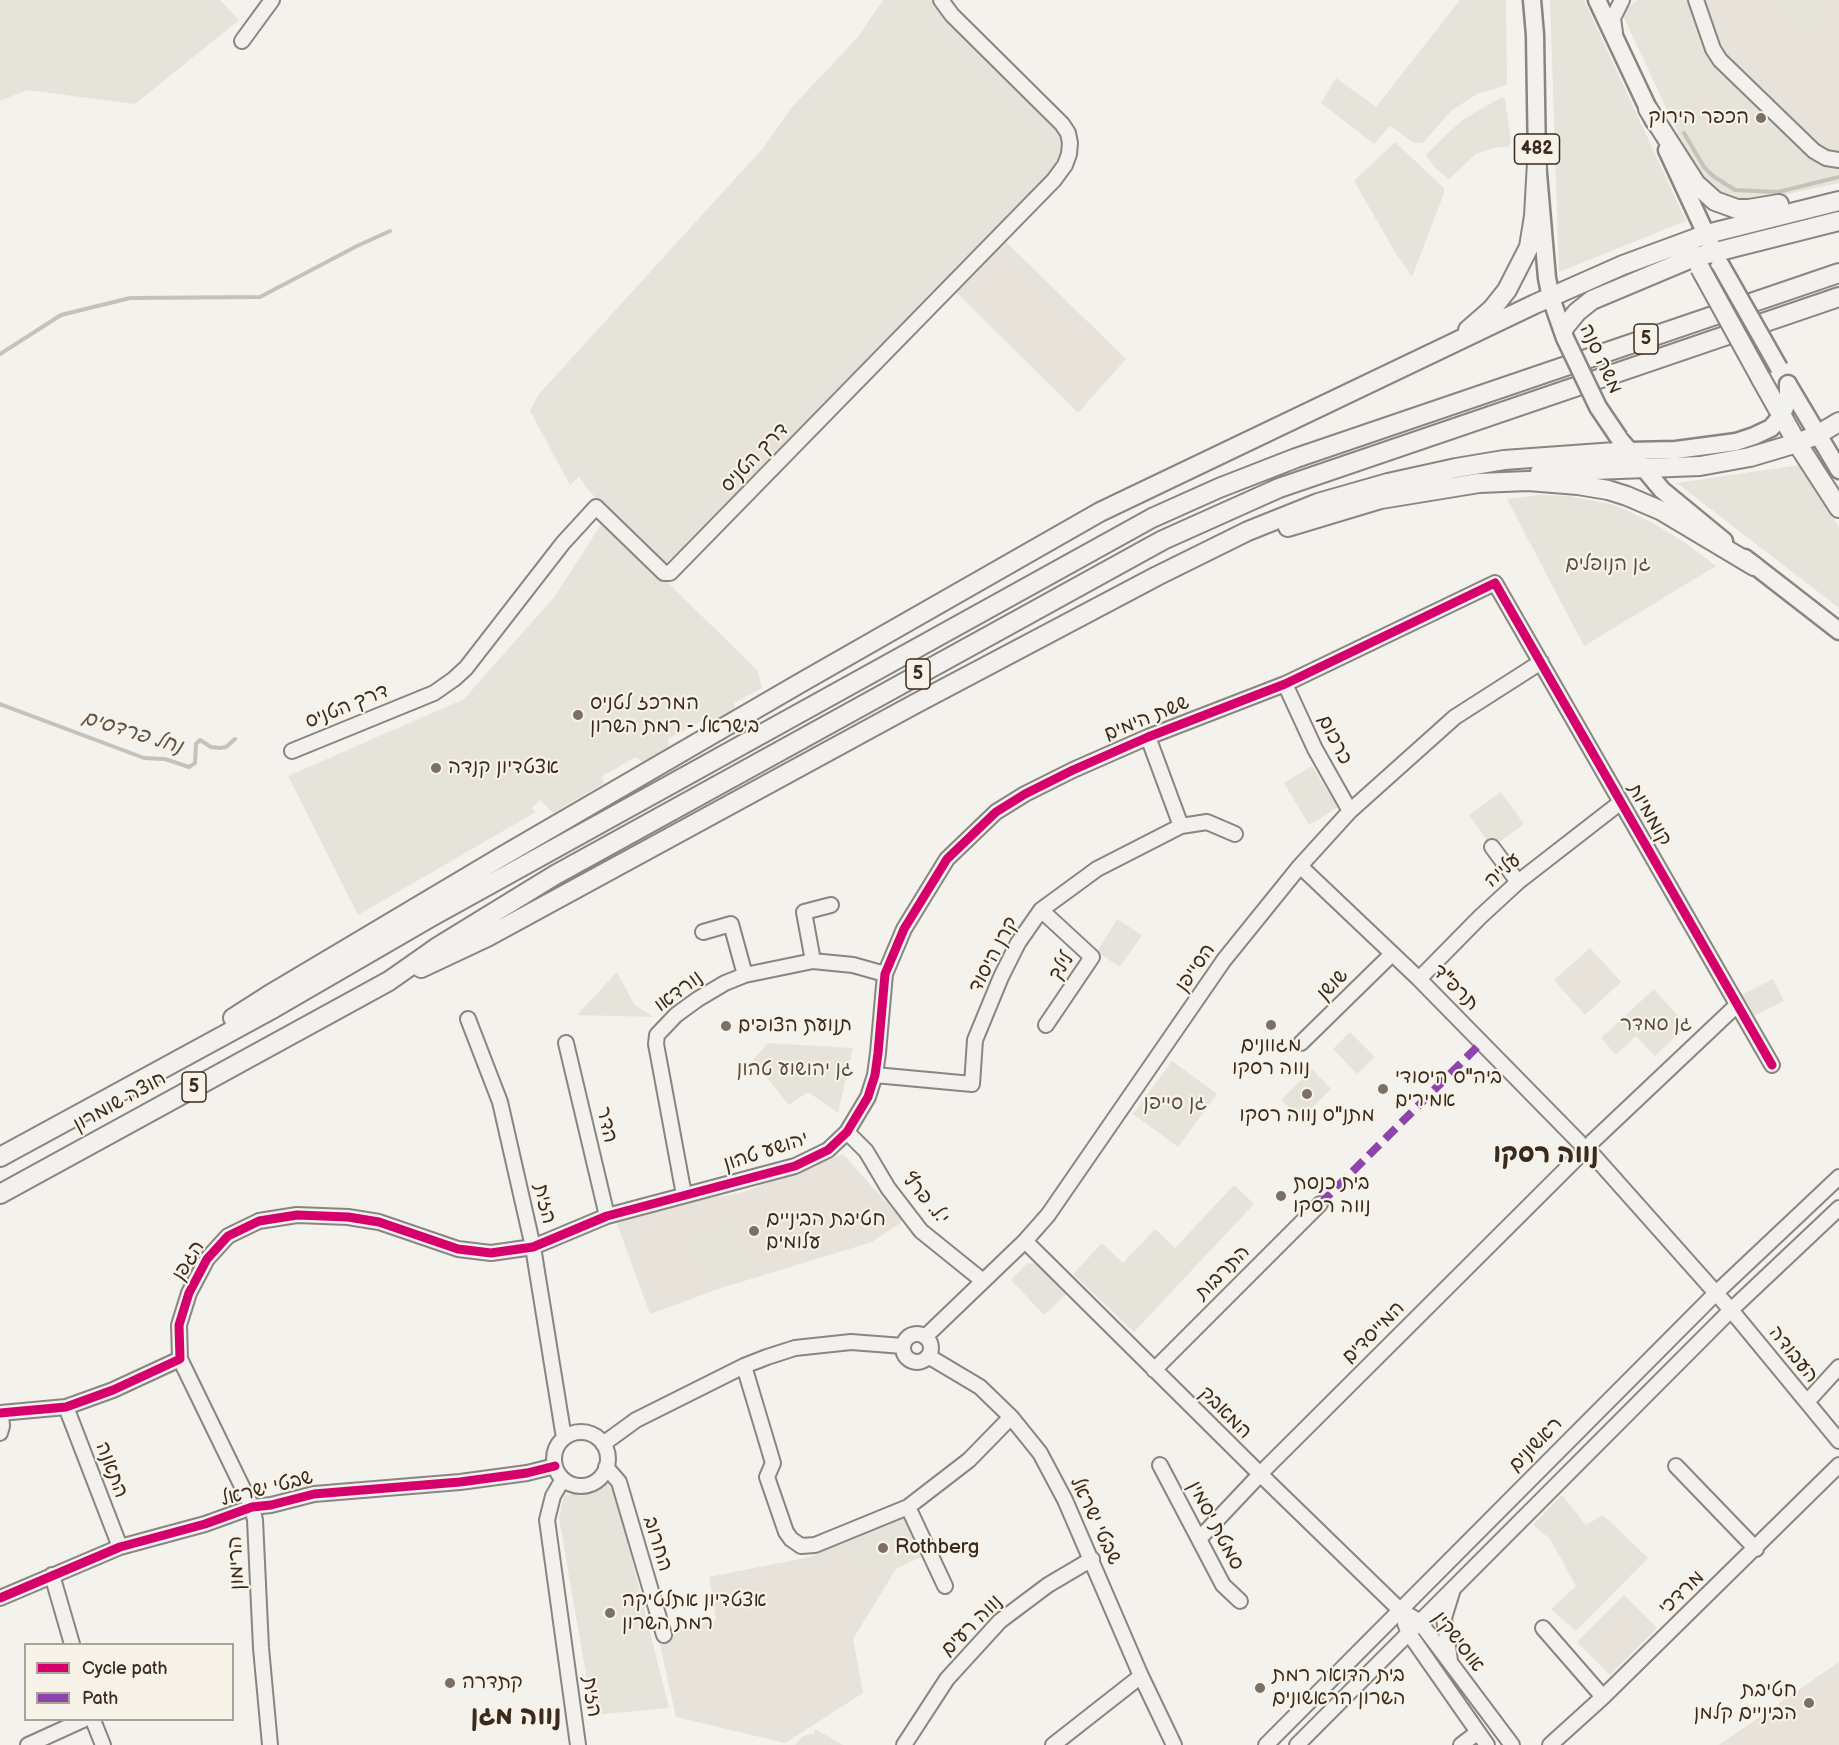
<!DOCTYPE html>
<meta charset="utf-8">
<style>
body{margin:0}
#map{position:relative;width:1839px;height:1745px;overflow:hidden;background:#f4f2ec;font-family:"Balsamiq Sans",sans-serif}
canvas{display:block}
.legend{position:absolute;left:24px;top:1643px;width:210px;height:78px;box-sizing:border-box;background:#f7f3e8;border:2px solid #aca397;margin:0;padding:8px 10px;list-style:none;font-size:18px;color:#3b2a1e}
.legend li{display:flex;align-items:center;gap:12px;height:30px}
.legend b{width:30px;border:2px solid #aca397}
</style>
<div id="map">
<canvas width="1839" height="1745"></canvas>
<ul class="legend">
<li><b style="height:8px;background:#d6006c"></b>Cycle path</li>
<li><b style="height:8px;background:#8e44ad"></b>Path</li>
</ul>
</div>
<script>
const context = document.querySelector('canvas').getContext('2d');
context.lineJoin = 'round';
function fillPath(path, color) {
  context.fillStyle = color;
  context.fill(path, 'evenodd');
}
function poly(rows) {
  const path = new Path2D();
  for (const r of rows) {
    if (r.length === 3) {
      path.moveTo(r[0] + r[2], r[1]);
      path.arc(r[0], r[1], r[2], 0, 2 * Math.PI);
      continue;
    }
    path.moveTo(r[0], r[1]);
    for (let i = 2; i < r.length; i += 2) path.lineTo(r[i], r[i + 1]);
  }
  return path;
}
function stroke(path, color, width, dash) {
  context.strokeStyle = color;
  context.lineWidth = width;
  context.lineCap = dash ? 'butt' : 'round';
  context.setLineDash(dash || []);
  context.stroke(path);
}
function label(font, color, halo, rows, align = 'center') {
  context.font = font + ' "Balsamiq Sans","Playpen Sans Hebrew",sans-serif';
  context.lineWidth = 4.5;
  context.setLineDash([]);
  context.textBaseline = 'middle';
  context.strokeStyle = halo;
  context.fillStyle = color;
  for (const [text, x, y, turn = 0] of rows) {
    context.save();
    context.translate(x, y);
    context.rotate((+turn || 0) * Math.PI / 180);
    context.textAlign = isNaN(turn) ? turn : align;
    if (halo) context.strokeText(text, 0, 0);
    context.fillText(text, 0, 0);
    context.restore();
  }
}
fillPath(poly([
 [1638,0,1839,0,1839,174,1825,177,1752,184,1654,67],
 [1005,241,1126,359,1078,413,955,291],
 [1590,948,1621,982,1585,1015,1554,980],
 [843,1154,903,1221,872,1242,718,1289,650,1314,615,1218,679,1203,741,1193],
 [904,1514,925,1555,896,1569,853,1639,863,1693,785,1743,676,1717,658,1636,716,1620,709,1577,810,1557],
 [1624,1595,1657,1628,1610,1675,1577,1642],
 [1839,1662,1839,1745,1719,1745]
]), '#e7e2da');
fillPath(poly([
 [0,0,220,0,239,20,135,104,27,90,0,101],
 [883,0,934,0,939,12,1052,123,1061,135,1064,146,1063,157,1057,166,664,566,588,490,579,477,570,485,530,411,539,394,763,148,791,108,858,37],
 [1460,0,1506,0,1507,85,1477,94,1451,111,1423,143,1414,143,1390,126,1374,144,1321,103,1336,78,1376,107],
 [1550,0,1584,0,1686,221,1559,272],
 [1638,0,1657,0,1658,9,1651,16,1646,28,1649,37,1675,69,1683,90,1716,141,1727,151,1739,139,1745,141,1745,148,1787,163,1790,157,1802,158,1825,177,1839,174,1839,183,1756,201,1728,197,1714,190,1695,169,1624,18,1624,10],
 [1778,0,1823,0,1805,22],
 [1663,13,1671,14,1666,18,1684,36,1696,24,1699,30,1689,40,1802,151,1796,152,1773,145,1777,140,1761,133,1755,138,1752,137,1741,126,1746,120,1700,74,1693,73,1693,67,1657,29,1657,23],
 [1502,97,1505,99,1511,142,1508,147,1497,147,1476,154,1449,179,1435,168,1426,155,1449,132,1464,119],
 [1395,142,1444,188,1444,193,1412,277,1395,252,1354,181],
 [1799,465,1839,527,1839,608,1677,483],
 [1538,495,1569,496,1615,505,1653,523,1687,544,1716,566,1584,646,1507,499],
 [604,520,758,671,762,688,734,703,736,711,709,726,703,720,668,739,669,748,644,764,636,757,602,776,604,783,553,813,540,800,532,808,536,812,358,915,288,776,464,699,555,596],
 [1312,766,1338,807,1309,825,1284,783],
 [1501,792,1524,824,1492,847,1469,815],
 [1117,919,1142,935,1120,967,1097,952],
 [617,972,634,1004,653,1017,577,1015],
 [1773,979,1784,1001,1750,1018,1739,996],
 [1654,989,1687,1026,1655,1056,1636,1036,1616,1055,1601,1038],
 [1350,1032,1375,1057,1357,1074,1333,1049],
 [768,1043,853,1048,838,1113,808,1092,789,1105,753,1060],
 [1172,1061,1217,1094,1178,1147,1133,1114],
 [1312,1069,1331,1089,1301,1119,1281,1100],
 [1234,1185,1254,1204,1134,1332,1073,1274,1102,1243,1123,1263,1155,1229,1175,1248],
 [730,1227,745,1274,709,1286,694,1240],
 [1027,1263,1042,1264,1069,1292,1044,1315,1011,1280],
 [606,1482,616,1496,669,1708,593,1715,559,1518,564,1495,589,1493],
 [1562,1495,1586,1525,1603,1515,1648,1558,1576,1631,1551,1609,1576,1586,1550,1539,1533,1525],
 [906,1527,912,1556,861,1568,854,1540],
 [815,1729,843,1745,795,1745,803,1736,815,1733]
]), '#e6e3da');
stroke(poly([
 [1684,133,1704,167,1713,176,1735,190,1778,192,1839,177],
 [0,354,61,315,130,298,260,297,357,246,390,231],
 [0,704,144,758,165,759,189,767,195,763,196,744,200,740,211,747,220,748,226,747,235,739]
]), '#c7c1b7', 4);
const minor = poly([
 [1696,0,1713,49,1720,60,1814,151,1826,158,1839,160],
 [1615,33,1613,18,1622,0],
 [242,41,272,0],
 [1285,684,1315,749,1350,811],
 [1148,737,1181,826],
 [292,751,434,693,454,679,466,668,563,543,596,507,664,573,670,573,1054,180,1065,165,1069,154,1070,143,1068,133,1062,124,952,15,941,0],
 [1492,847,1518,882],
 [1300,866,1419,979,1579,1142],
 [1041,910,1092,957,1046,1025],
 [703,932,731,924,745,975],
 [813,961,804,912,831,905],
 [1419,979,1480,917,1518,882,1621,802],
 [468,1019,500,1102,533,1247,564,1438],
 [566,1043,607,1216],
 [1301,1043,1392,954],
 [875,1075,972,1084,975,1040,1001,977,1018,943,1041,910,1097,869,1181,826,1207,822,1235,834],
 [847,1132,866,1151,888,1188,921,1231,983,1281],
 [1592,1142,1737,1005],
 [1594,1156,1731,1310,1839,1441],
 [684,1195,656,1044,657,1035,676,1015,698,999,725,983,745,975,813,961,853,965,885,974],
 [1025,1241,1260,1474,1400,1610,1419,1621,1512,1745],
 [917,1348,14],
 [925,1337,1025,1241,1048,1215,1224,960,1300,866,1350,811,1455,717,1541,662],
 [928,1356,980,1387,1011,1417,1040,1453,1065,1500,1141,1676,1174,1745],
 [180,1359,252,1507,255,1520,261,1648,270,1745],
 [744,1366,773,1463,767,1477,786,1532,791,1539,801,1546,815,1545,908,1507,969,1460,1011,1417],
 [1154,1370,1320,1204],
 [1807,1402,1839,1367],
 [66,1407,120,1547],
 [0,1413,66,1407,113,1390,180,1359,179,1325,189,1293,207,1259,228,1236,259,1221,297,1215,348,1217,379,1222,458,1249,491,1253,533,1247,607,1216,795,1166,828,1150,847,1132,868,1097,875,1075,878,1053,885,974,904,929,947,859,996,812,1025,794,1073,770,1148,737,1285,684,1495,583,1772,1065],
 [581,1459,27],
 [0,1433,2,1426,1,1413],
 [603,1444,636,1420,744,1366,767,1357,795,1348,851,1342,903,1346],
 [1160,1465,1223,1585,1240,1601],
 [1676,1466,1756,1549],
 [606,1467,619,1482,664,1635],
 [563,1479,553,1496,547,1520,578,1745],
 [908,1507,945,1586],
 [1199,1539,1267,1467,1578,1157],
 [52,1575,72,1644],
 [0,1598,120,1547,205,1524,252,1507,271,1505,314,1494,460,1482,527,1473,555,1466],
 [1405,1623,1408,1632,1487,1745],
 [1543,1628,1603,1697],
 [1450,1661,1444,1618,1453,1589],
 [93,1720,103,1745],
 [28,1745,83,1720],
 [904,1745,947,1679,1000,1621,1048,1585,1092,1559],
 [1053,1745,1141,1676],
 [1266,1745,1716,1293,1839,1177],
 [1297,1745,1731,1310,1839,1208],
 [1461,1745,1478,1732],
 [1550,1745,1603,1697,1839,1465]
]);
const major = poly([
 [1532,0,1535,35,1537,162,1547,278,1551,298,1565,338],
 [1597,0,1654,121],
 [1667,150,1712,247],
 [1789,386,1839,470],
 [1621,441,1662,490,1724,541],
 [1629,451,1676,450,1736,442,1754,436,1771,428,1782,415,1788,400,1788,384],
 [1745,558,1839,631]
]);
const highway = poly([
 [1648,109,1696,184,1715,201,1737,209,1749,209,1779,204],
 [1563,329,1577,312,1592,300,1692,258,1839,221],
 [1468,330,1492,309,1507,290,1529,247,1534,216,1537,162],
 [1760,377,1797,443,1839,508],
 [1540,472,1700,466,1750,457,1797,443,1817,435,1839,422],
 [1288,527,1381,499,1479,483,1528,481,1578,485,1608,490,1627,496,1662,511,1754,566],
 [421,968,487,937,913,705,1157,576,1248,531,1318,503,1388,483,1456,468,1504,460,1629,451],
 [233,1018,269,995,501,857,802,682,1100,512,1535,304,1623,265,1707,234,1839,201],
 [0,1157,274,1008,431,917,1152,518,1219,488,1296,458,1839,273],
 [0,1194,389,981,436,948,555,875,1163,540,1279,488,1839,297]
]);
stroke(minor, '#898580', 18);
stroke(major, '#898580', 21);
stroke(highway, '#898580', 22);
stroke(minor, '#f2f1ed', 14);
stroke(major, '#f2f1ed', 16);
stroke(highway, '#f2f1ed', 18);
const majorBridge = poly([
 [1720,264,1779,368],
 [1565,338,1598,407,1619,438]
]);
const highwayBridge = poly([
 [1700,268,1760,377]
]);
stroke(majorBridge, '#898580', 21, []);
stroke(highwayBridge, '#898580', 22, []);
stroke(majorBridge, '#f2f1ed', 16);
stroke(highwayBridge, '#f2f1ed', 18);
stroke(poly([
 [1320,1204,1481,1043]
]), '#8e44ad', 8, [15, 8]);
stroke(poly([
 [0,1413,66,1407,113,1390,180,1359,179,1325,189,1293,207,1259,228,1236,259,1221,297,1215,348,1217,379,1222,458,1249,491,1253,533,1247,607,1216,795,1166,828,1150,847,1132,868,1097,875,1075,878,1053,885,974,904,929,947,859,996,812,1025,794,1073,770,1148,737,1285,684,1495,583,1772,1065],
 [0,1598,120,1547,205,1524,252,1507,271,1505,314,1494,460,1482,527,1473,555,1466]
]), '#d6006c', 9);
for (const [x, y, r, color] of [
 [1761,118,6,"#7c7066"],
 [578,715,6,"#7c7066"],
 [436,768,6,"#7c7066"],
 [1271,1025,6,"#7c7066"],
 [726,1026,6,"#7c7066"],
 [1383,1089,6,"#7c7066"],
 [1307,1094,6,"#7c7066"],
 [1281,1196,6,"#7c7066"],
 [754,1231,6,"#7c7066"],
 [883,1548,6,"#7c7066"],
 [610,1613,6,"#7c7066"],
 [450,1683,6,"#7c7066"],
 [1260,1688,6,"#7c7066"],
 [1809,1703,6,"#7c7066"]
]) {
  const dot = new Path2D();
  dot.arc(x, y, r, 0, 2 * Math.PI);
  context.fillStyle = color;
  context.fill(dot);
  stroke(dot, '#f7f3e8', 2);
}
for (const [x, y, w] of [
 [1537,149,45],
 [1646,339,24],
 [918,674,24],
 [194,1087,24]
]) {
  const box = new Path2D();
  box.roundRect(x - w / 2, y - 15, w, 30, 4.5);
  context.fillStyle = '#f7f3e8';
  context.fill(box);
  stroke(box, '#3b2a1e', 1.5);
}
label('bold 18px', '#3b2a1e', null, [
 ["482",1537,149],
 ["5",1646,339],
 ["5",918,674],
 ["5",194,1087]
]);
label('20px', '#3b2a1e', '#f7f3e8', [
 ["הכפר הירוק",1749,118,"right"],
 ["המרכז לטניס",590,704],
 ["בישראל - רמת השרון",590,727],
 ["אצטדיון קנדה",448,768],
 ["תנועת הצופים",738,1026],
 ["מגוונים",1271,1046,"center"],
 ["נווה רסקו",1271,1069,"center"],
 ["ביה\"ס היסודי",1395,1078],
 ["אמירים",1395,1101],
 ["מתנ\"ס נווה רסקו",1307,1116,"center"],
 ["בית כנסת",1293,1184],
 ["נווה רסקו",1293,1207],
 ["חטיבת הביניים",766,1220],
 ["עלומים",766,1243],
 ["Rothberg",895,1548],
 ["אצטדיון אתלטיקה",622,1601],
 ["רמת השרון",622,1624],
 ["בית הדואר רמת",1272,1676],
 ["השרון הראשונים",1272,1699],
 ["קתדרה",462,1683],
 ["חטיבת",1797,1691,"right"],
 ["הביניים קלמן",1797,1714,"right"]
], 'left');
label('20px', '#3b2a1e', '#f7f3e8', [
 ["משה סנה",1600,359,65],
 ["דרך הטניס",755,458,-46],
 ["דרך הטניס",347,707,-22],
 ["ששת הימים",1147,719,-22],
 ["כרכום",1334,740,63],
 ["קוממיות",1649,815,60],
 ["עלייה",1503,871,-41],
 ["קרן היסוד",994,955,-62],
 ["לילך",1062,967,-56],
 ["הסייפן",1196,968,-55],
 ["שושן",1333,985,-45],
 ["תרפ\"ד",1455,988,45],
 ["נורדאו",679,992,-37],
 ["חוצה שומרון",120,1102,-29],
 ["הדר",606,1125,77],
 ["יהושע טהון",766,1152,-18],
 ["י.ל. פרץ",925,1199,50],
 ["הזית",544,1204,77],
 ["הגפן",189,1261,-58],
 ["התרבות",1223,1273,-45],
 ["המייסדים",1374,1333,-45],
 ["העבודה",1793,1355,51],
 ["המאבק",1225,1413,45],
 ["ראשונים",1536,1445,-46],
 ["התאנה",111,1470,69],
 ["שבטי ישראל",267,1489,-14],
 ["שבטי ישראל",1095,1521,65],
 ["סמטת יסמין",1215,1526,62],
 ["החרוב",657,1544,73],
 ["הרימון",237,1563,-93],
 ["מרדכי",1682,1593,-44],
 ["נווה רעים",972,1626,-45],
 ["אוסישקין",1458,1642,52],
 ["הזית",591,1697,82]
]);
label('20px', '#5b4c41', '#f7f3e8', [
 ["גן הנופלים",1608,565],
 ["גן סמדר",1656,1025],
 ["גן יהושוע טהון",795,1070],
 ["גן סייפן",1175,1104]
]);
label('italic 21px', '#5f5145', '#f7f3e8', [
 ["נחל פרדסים",132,733,17]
]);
label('bold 26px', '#3b2a1e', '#f7f3e8', [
 ["נווה רסקו",1546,1155],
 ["נווה מגן",516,1717]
]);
</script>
